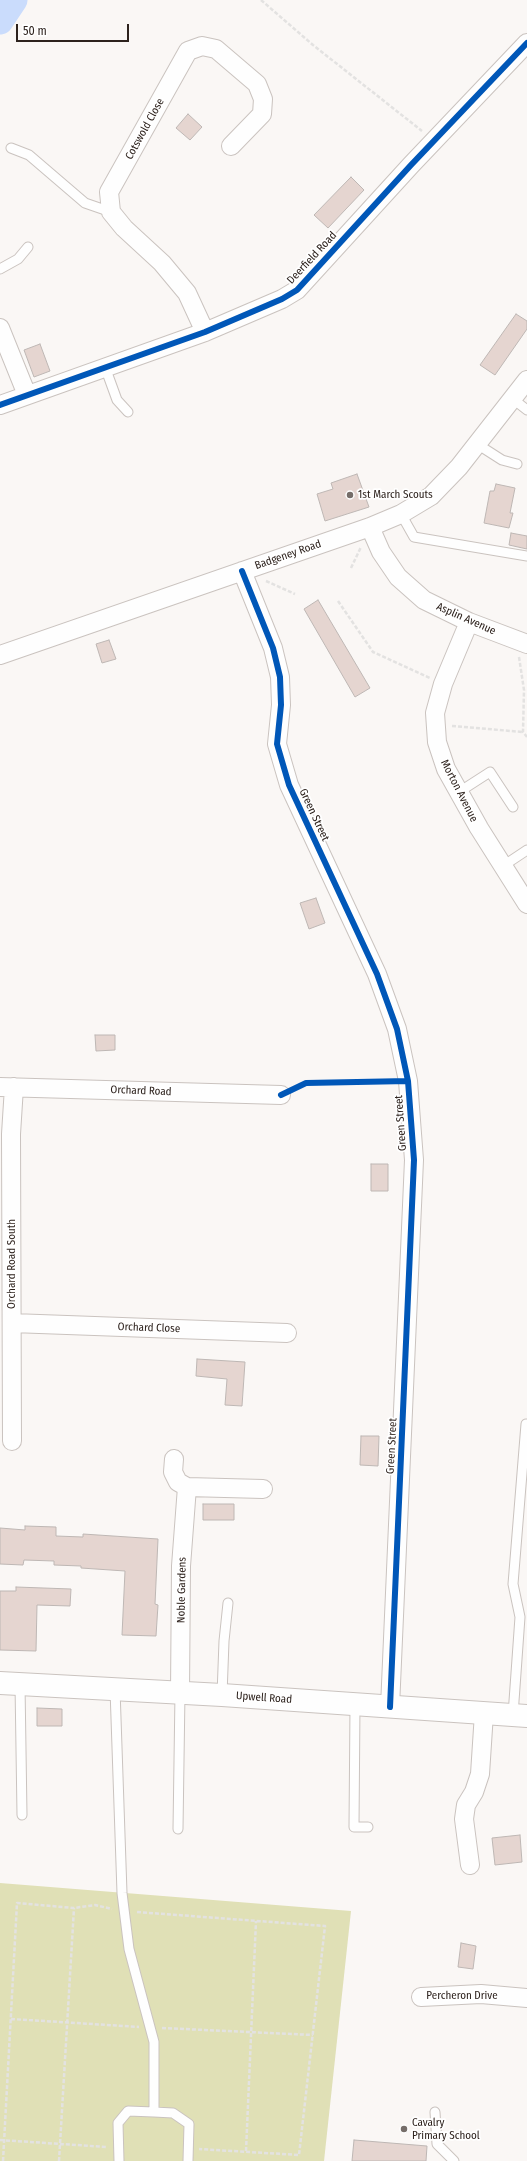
<!DOCTYPE html>
<style>
body{margin:0}
#map{position:relative;width:527px;height:2161px;overflow:hidden;background:#faf7f5;font-family:"Fira Sans Condensed",sans-serif}
canvas{display:block}
.scale{position:absolute;left:16px;top:24px;width:113px;height:18px;box-sizing:border-box;border:2px solid #2d221d;border-top:0;padding-left:5px;font-size:12px;line-height:14px;white-space:nowrap;color:#2d221d;-webkit-text-stroke:3px #fff;paint-order:stroke}
</style>
<div id="map">
<canvas width="527" height="2161"></canvas>
<div class="scale">50 m</div>
</div>
<script>
const context = document.querySelector('canvas').getContext('2d');
context.lineJoin = 'round';
function fillPath(path, color) {
  context.fillStyle = color;
  context.fill(path, 'evenodd');
}
function poly(rows) {
  const path = new Path2D();
  for (const r of rows) {
    path.moveTo(r[0], r[1]);
    for (let i = 2; i < r.length; i += 2) path.lineTo(r[i], r[i + 1]);
  }
  return path;
}
function stroke(path, color, width, dash) {
  context.strokeStyle = color;
  context.lineWidth = width;
  context.lineCap = dash ? 'butt' : 'round';
  context.setLineDash(dash || []);
  context.stroke(path);
}
function label(font, color, halo, rows, align = 'center') {
  context.font = font + ' "Fira Sans Condensed",sans-serif';
  context.lineWidth = 3.5;
  context.setLineDash([]);
  context.textBaseline = 'middle';
  context.strokeStyle = halo;
  context.fillStyle = color;
  for (const [text, x, y, turn = 0] of rows) {
    context.save();
    context.translate(x, y);
    context.rotate((+turn || 0) * Math.PI / 180);
    context.textAlign = isNaN(turn) ? turn : align;
    if (halo) context.strokeText(text, 0, 0);
    context.fillText(text, 0, 0);
    context.restore();
  }
}
fillPath(poly([
 [0,1883,351,1911,324,2161,0,2161]
]), '#e0e0b6');
stroke(poly([
 [0,21,14,0]
]), '#cadcfc', 27);
const building = poly([
 [188,114,202,127,190,140,176,128,188,114],
 [351,177,364,190,328,228,314,215,351,177],
 [516,314,527,321,527,329,495,375,480,365,516,314],
 [40,344,50,371,34,377,24,350,40,344],
 [357,474,369,507,325,521,317,494,333,489,331,483,357,474],
 [496,484,515,488,510,513,513,513,509,528,484,523,490,491,494,491,496,484],
 [511,533,527,536,527,549,509,545,511,533],
 [318,600,370,688,355,697,304,609,318,600],
 [109,640,116,659,102,663,96,644,109,640],
 [316,898,325,923,309,929,300,903,316,898],
 [95,1035,115,1035,115,1050,96,1051,95,1035],
 [371,1164,388,1164,388,1191,371,1191,371,1164],
 [197,1359,245,1362,242,1406,225,1405,227,1379,196,1376,197,1359],
 [361,1436,379,1436,378,1466,360,1465,361,1436],
 [203,1504,234,1504,234,1520,203,1520,203,1504],
 [25,1526,56,1527,56,1536,83,1537,83,1534,158,1539,155,1604,158,1605,156,1636,122,1635,125,1571,81,1568,81,1566,54,1565,54,1561,24,1560,23,1565,0,1564,0,1528,25,1530,25,1526],
 [16,1587,71,1589,70,1606,37,1605,36,1651,0,1650,0,1591,16,1591,16,1587],
 [37,1708,62,1709,62,1726,37,1726,37,1708],
 [520,1835,522,1862,495,1865,492,1838,520,1835],
 [461,1943,476,1946,473,1969,458,1967,461,1943],
 [354,2140,427,2146,426,2161,352,2161,354,2140]
]);
fillPath(building, '#e5d5d0');
stroke(building, '#beb7b4', 1);
const lane = poly([
 [11,148,29,155,85,203,111,212],
 [0,269,18,259,28,247],
 [105,367,117,400,128,412],
 [513,399,527,410],
 [477,444,502,460,517,464],
 [401,514,414,537,527,556],
 [459,792,490,772,513,807],
 [503,866,527,850],
 [20,1684,22,1815],
 [115,1689,122,1893,129,1949,154,2042,154,2112,173,2113,189,2124,188,2161],
 [222,1695,224,1641,228,1603],
 [355,1705,354,1827,368,1827],
 [513,1715,520,1617,513,1584,526,1424],
 [178,1829,180,1693],
 [435,2112,437,2144,454,2161],
 [119,2161,118,2123,128,2111,154,2112]
]);
const street = poly([
 [0,328,27,395],
 [205,332,187,293,162,263,124,228,111,212,109,192,188,51,202,46,216,49,257,84,263,99,262,114,231,146],
 [0,405,205,332,282,299,297,290,411,165,527,43],
 [370,527,381,552,398,577,424,600,469,622,527,644],
 [242,571,273,648,280,677,281,705,277,744,289,785,377,974,397,1029,408,1081,414,1160,390,1707],
 [469,622,443,684,435,713,437,742,446,769,479,828,527,904],
 [0,655,370,527,401,514,431,496,459,467,527,380],
 [0,1087,281,1095],
 [12,1323,287,1333],
 [12,1441,11,1134,14,1087],
 [174,1459,173,1472,178,1482,187,1487,263,1489],
 [180,1693,181,1566,187,1487],
 [470,1865,464,1819,466,1805,474,1792,480,1774,484,1713],
 [421,1997,481,1994,527,1998]
]);
const secondary = poly([
 [0,1683,222,1695,527,1716]
]);
stroke(lane, '#cac3bf', 11);
stroke(street, '#cac3bf', 20);
stroke(secondary, '#cac3bf', 24);
stroke(poly([
 [261,0,313,45,422,131],
 [351,568,361,547],
 [266,581,295,594],
 [338,601,373,652,430,678],
 [519,657,524,690,523,732,527,737],
 [452,726,523,732],
 [137,1912,325,1926,299,2155,199,2149],
 [11,2019,139,2027],
 [162,2028,313,2035],
 [0,2140,107,2147],
 [246,2151,256,1921],
 [3,2161,17,1903,74,1908,95,1905,112,1909],
 [59,2161,74,1908]
]), '#e3e2e1', 2.5, [4, 2]);
stroke(lane, '#fefefe', 9);
stroke(street, '#fefefe', 18);
stroke(secondary, '#fefefe', 22);
stroke(poly([
 [0,405,205,332,282,299,297,290,411,165,527,43],
 [242,571,273,648,280,677,281,705,277,744,289,785,377,974,397,1029,408,1081,414,1160,390,1707],
 [281,1095,306,1083,408,1081]
]), '#0057b8', 6);
for (const [x, y, r, color] of [
 [350,495,4,"#756d69"],
 [404,2129,4,"#756d69"]
]) {
  const dot = new Path2D();
  dot.arc(x, y, r, 0, 2 * Math.PI);
  context.fillStyle = color;
  context.fill(dot);
  stroke(dot, '#fff', 1.5);
}
label('11px', '#2d221d', '#fff', [
 ["Cotswold Close",145,129,-61],
 ["Deerfield Road",312,258,-47],
 ["Badgeney Road",288,555,-19],
 ["Asplin Avenue",466,619,24],
 ["Morton Avenue",459,791,63],
 ["Green Street",314,815,65],
 ["Orchard Road",141,1091,2],
 ["Green Street",401,1123,-94],
 ["Orchard Road South",12,1264,-90],
 ["Orchard Close",149,1328,2],
 ["Green Street",392,1446,-87],
 ["Noble Gardens",182,1590,-89],
 ["Upwell Road",264,1698,4],
 ["Percheron Drive",462,1996]
]);
label('11px', '#2d221d', '#fff', [
 ["1st March Scouts",358,495],
 ["Cavalry",412,2123],
 ["Primary School",412,2136]
], 'left');
</script>
